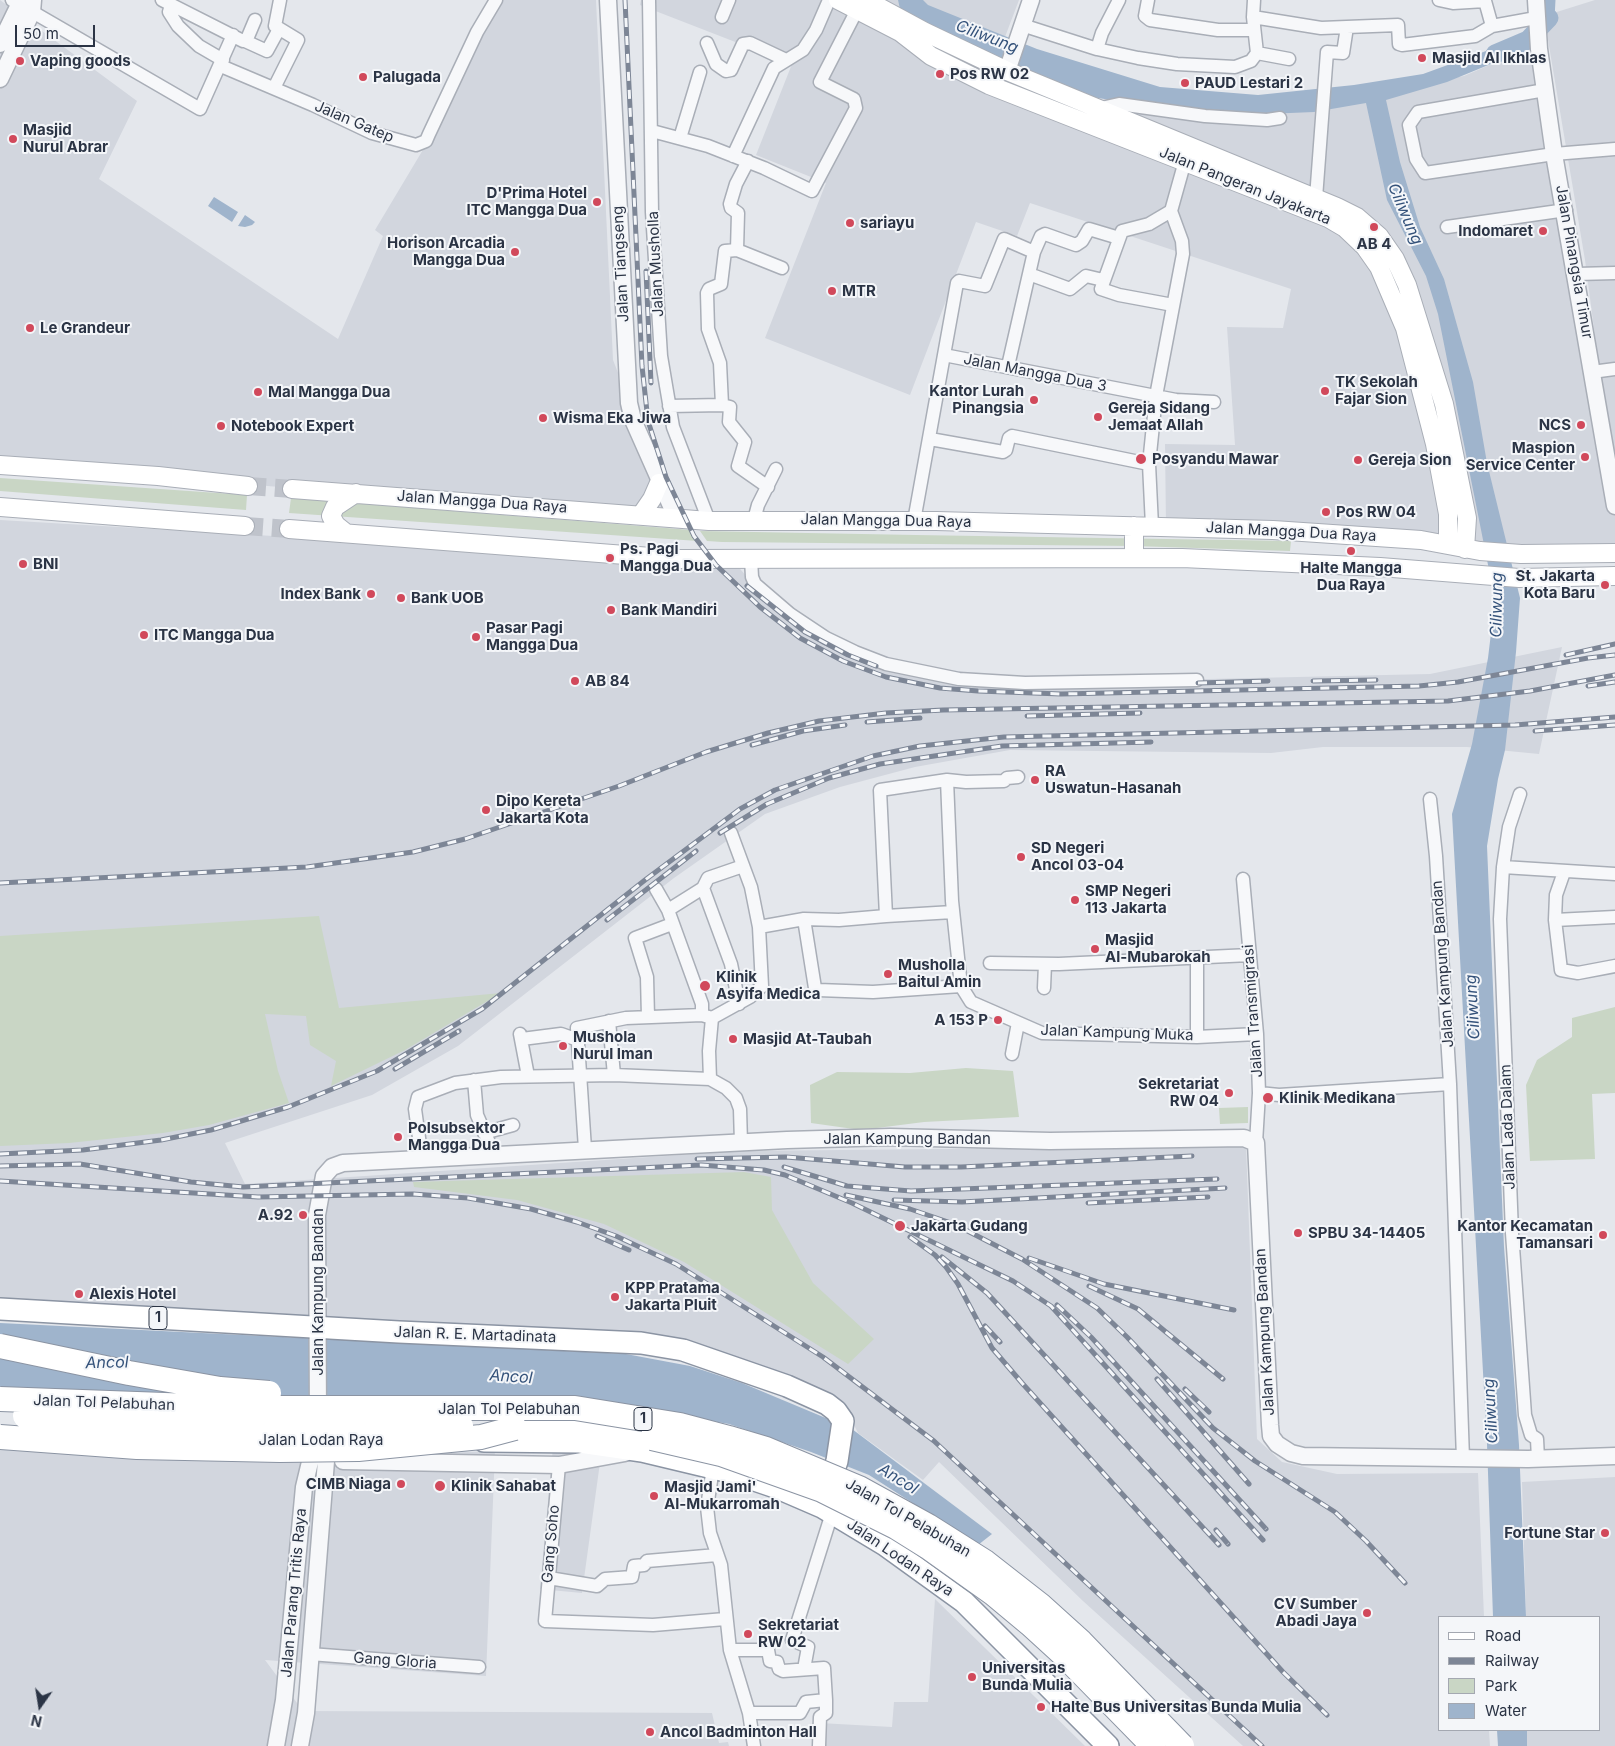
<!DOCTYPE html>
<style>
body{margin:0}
#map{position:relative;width:1615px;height:1746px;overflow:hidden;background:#e4e7ec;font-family:Inter,sans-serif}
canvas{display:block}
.legend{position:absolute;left:1438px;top:1616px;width:162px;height:115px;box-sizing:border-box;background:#f4f6f9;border:1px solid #a4a8b1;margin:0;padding:6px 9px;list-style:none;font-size:15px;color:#2b3445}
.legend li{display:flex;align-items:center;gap:10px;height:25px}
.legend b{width:25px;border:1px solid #a4a8b1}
.north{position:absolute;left:15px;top:1681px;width:50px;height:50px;-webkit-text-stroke:4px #f4f6f9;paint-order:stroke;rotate:193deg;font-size:14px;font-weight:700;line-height:20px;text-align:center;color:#2b3445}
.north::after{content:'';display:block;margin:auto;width:18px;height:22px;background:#2b3445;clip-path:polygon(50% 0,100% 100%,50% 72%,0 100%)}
.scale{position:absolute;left:15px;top:25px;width:80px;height:22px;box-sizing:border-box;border:2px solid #2b3445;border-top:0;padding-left:6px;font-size:15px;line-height:18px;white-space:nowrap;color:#2b3445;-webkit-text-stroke:4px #f4f6f9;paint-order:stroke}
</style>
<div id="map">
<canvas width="1615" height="1746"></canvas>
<ul class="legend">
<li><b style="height:6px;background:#fff"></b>Road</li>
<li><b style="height:6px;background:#7d8696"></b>Railway</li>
<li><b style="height:14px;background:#c9d6c5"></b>Park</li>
<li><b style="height:14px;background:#9fb4cc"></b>Water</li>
</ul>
<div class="north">N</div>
<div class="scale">50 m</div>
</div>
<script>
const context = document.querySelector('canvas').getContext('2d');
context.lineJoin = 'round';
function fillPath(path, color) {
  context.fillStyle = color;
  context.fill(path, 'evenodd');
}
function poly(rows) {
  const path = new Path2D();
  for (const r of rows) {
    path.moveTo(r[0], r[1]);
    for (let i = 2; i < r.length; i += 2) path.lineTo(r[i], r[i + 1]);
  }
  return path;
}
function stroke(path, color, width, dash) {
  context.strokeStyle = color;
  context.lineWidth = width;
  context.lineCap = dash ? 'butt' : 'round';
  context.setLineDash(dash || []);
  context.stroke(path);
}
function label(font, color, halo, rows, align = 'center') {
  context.font = font + ' Inter,sans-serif';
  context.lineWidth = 4;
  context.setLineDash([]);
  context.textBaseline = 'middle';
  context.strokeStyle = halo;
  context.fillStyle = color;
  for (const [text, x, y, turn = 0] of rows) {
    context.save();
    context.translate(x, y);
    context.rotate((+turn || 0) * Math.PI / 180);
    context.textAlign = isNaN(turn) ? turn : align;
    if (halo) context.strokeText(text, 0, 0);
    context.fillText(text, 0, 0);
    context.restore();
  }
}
fillPath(poly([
 [0,0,137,101,99,179,338,339,383,236,375,230,427,143,489,0,596,0,613,360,675,518,0,465],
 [641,0,838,0,931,56,1328,218,1365,247,1405,328,1448,545,1166,526,1165,444,1235,445,1227,327,1283,328,1291,289,1030,203,1017,236,976,222,910,395,765,338,826,183,756,155,792,64,640,5],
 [878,0,1019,0,997,58],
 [1595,0,1615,0,1615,489,1585,260,1544,16],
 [1538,44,1615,503,1615,553,1465,549,1444,404,1379,236,1101,108,1218,116,1464,76],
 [0,520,735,563,753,584,842,648,957,681,1120,681,1430,674,1562,647,1539,754,1467,747,1323,747,1271,753,1010,750,915,767,840,787,765,814,674,878,458,1046,372,1095,225,1143,245,1184,740,1151,1246,1146,1257,1439,1282,1462,1337,1474,1478,1473,1484,1617,1439,1617,1439,1730,1489,1730,1490,1746,1243,1746,1083,1601,939,1462,923,1480,858,1433,845,1407,722,1352,664,1336,0,1300],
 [0,1445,284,1459,495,1451,486,1676,265,1660,303,1711,712,1713,719,1743,728,1742,729,1746,0,1746],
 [553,1447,602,1448,582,1593,540,1589],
 [1615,1477,1615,1746,1527,1746,1527,1730,1599,1730,1599,1617,1526,1617,1522,1482],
 [935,1599,1085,1746,821,1746,820,1723,892,1727,894,1702,928,1702]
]), '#d2d6de');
fillPath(poly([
 [0,478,247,495,246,510,0,491],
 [291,498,691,530,698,541,289,513],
 [700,531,916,535,1291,541,1290,551,1134,546,722,542,707,541],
 [319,916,339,1008,501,993,405,1050,331,1086,336,1061,310,1045,306,1016,265,1014,278,1071,289,1103,209,1125,163,1133,69,1143,0,1146,0,936],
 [1615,1007,1615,1093,1592,1094,1595,1159,1530,1161,1526,1085,1537,1060,1572,1037,1572,1018],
 [966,1068,1013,1071,1019,1117,924,1122,861,1130,811,1123,810,1085,837,1072,910,1073],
 [1248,1107,1248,1123,1220,1124,1219,1108],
 [744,1172,771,1177,772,1210,813,1283,874,1339,848,1364,684,1262,604,1224,517,1200,414,1187,413,1182]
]), '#c9d6c5');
fillPath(poly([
 [898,0,923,0,928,5,1037,49,1160,87,1258,95,1354,85,1423,74,1519,39,1520,52,1447,82,1386,100,1400,162,1420,227,1444,279,1473,382,1487,463,1520,598,1516,652,1505,750,1498,779,1487,846,1504,1247,1519,1445,1526,1617,1493,1617,1487,1444,1452,814,1472,744,1488,658,1495,600,1438,314,1426,276,1387,200,1366,103,1314,112,1218,116,1091,97,927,31,900,9],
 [214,197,238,212,232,222,208,206],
 [245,215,255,222,252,225,245,227,238,226],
 [0,1323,626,1354,690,1366,742,1383,852,1429,992,1534,978,1545,869,1475,811,1452,729,1424,603,1402,309,1400,0,1388],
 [1497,1730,1527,1730,1527,1746,1498,1746]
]), '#9fb4cc');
stroke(poly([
 [1549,18,1550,0]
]), '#9fb4cc', 11);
stroke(poly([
 [1495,54,1528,40,1549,18]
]), '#9fb4cc', 19);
stroke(poly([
 [248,486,292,489],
 [245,526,289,529]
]), '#bfc3cb', 18, [18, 9]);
const minor = poly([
 [12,0,200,109,233,35],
 [162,0,243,41,247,39,255,20],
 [649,0,652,212,661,356,673,427,709,521],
 [1148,0,1145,16,1150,20,1218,30,1254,30],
 [1439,0,1453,3,1485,1,1492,26],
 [171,5,169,12,178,26,199,46,223,60],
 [722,17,729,0],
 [1253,17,1321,28,1398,25,1399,44,1402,45,1475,36,1492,26,1536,18],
 [1022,25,1097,49,1138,58,1177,64,1235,67,1251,61,1257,53,1253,17,1254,0],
 [245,41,267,51,279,29],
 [707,43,716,64,726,71,731,70,743,44,750,43,786,60],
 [1097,49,1102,33,1119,0],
 [1257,53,1289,59],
 [221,66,313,105,372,133,416,145,426,141,429,134,477,32,496,0],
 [274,88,298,40,275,26,280,0],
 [1545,90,1418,112,1409,125,1416,159,1425,173,1554,154,1615,149],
 [1101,108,1119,104,1205,116,1267,120,1280,118],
 [652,131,708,146,764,168,812,191,856,108,854,99,820,82,857,10],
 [680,138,700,72],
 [733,156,774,68,803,50,816,30,829,0],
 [748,161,736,184,730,204,731,208,738,213,737,250,782,268],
 [1316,198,1327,52,1343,53,1347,27],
 [1171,211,1149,224,1122,231,1101,289,1119,295,1173,305],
 [1447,227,1566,210],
 [737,250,725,251,721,284,709,289,707,293,708,329,720,363,722,405,730,407,729,422,745,442,738,466,768,487],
 [1029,274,1070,289,1086,276,1103,280],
 [1577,274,1615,273],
 [944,355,1176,400,1214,402],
 [1008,366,1034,252],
 [1592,372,1615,369],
 [669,406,722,405],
 [930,439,1003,452,1006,450,1009,438,1012,436,1149,464],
 [754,520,758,505,776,469],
 [914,521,957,283,959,281,985,286,1004,239,1034,252,1041,236,1045,234,1076,245,1082,241,1089,229,1119,238],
 [1152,526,1149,464,1156,396,1183,254,1182,241,1171,211,1185,161],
 [751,559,752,577,755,584,790,614,826,638,855,652,886,664,959,679,1025,683,1197,680],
 [947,780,952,901,961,986,971,1002,1042,1033,1197,1037,1257,1034],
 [1520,794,1509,827,1503,867,1500,919,1512,1233,1525,1415,1531,1435,1537,1439,1538,1459],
 [1430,799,1436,856,1450,1084,1463,1459],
 [1503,867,1615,874],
 [1564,872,1556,895,1555,920,1561,970,1578,973,1615,966],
 [1243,879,1257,1034,1259,1093,1256,1143],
 [703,888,731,964,739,1004],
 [656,889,668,910,702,1004,702,1015,712,1018,750,997,762,986,759,927,751,887,731,833],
 [668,910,703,888,708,878,743,866],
 [953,912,886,916,880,790,947,780,966,782,1004,781,1007,778,1018,777],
 [804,919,815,988,818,990,873,992,961,986],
 [1555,920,1615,917],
 [759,927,804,919,839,920,886,916],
 [990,963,1059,964,1250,955],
 [1044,988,1045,964],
 [648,1017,647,977,635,938,672,924],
 [609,1021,614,1075],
 [520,1034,528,1076],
 [1197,1037,1197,958],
 [522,1039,561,1034,578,1040],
 [1012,1054,1018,1023],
 [710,1079,709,1051,712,1018],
 [474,1080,477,1115,494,1154],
 [1259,1093,1279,1095,1450,1084],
 [484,1133,513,1125],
 [585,1149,577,1028,626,1018,702,1015],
 [422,1159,415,1109,418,1097,455,1083,501,1077,614,1075,710,1079,726,1088,736,1098,740,1109,741,1143],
 [559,1465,545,1621,653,1625,725,1619],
 [713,1468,707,1507,710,1533,721,1565,730,1650,749,1713,754,1746],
 [549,1578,597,1586,605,1579,632,1577,634,1566,644,1565,647,1561,717,1555],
 [730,1650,768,1650,770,1661,777,1662,779,1669,783,1671,824,1668,826,1700,806,1702,800,1713,749,1713],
 [310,1654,479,1667],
 [804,1669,808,1647,792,1640,832,1513],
 [819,1746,820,1717,826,1713,826,1700]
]);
const tertiary = poly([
 [608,0,629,403,633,420,676,517],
 [1536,0,1539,49,1554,154,1615,506],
 [0,44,19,5,27,0],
 [1007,71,1031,0],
 [0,79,32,12,33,0],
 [318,1417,317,1215,324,1176,332,1167,343,1163,787,1140,890,1137,1050,1141,1244,1138,1256,1143,1270,1425,1271,1436,1277,1444,1291,1453,1303,1456,1528,1459,1615,1456],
 [343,1461,559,1465,625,1453],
 [276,1746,284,1700,304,1487,315,1441],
 [300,1746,306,1713,326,1461,325,1440]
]);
const secondary = poly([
 [838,0,900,32,931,56,989,85,1328,218,1345,228,1365,247,1379,267,1405,328,1435,444,1448,514,1448,545],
 [866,0,925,32,1007,71,1337,207,1357,217,1379,236,1395,259,1407,285,1444,404,1467,518,1465,549],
 [0,465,158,476,248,486],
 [292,489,709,521,936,521,1273,530,1421,540,1480,551,1521,554,1615,553],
 [0,507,245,526],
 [641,515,652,499,659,483],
 [1134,526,1134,558],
 [289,529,677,559,1182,558,1380,567,1519,578,1615,576],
 [346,533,336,525,331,516,335,507,356,493]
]);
const trunk = poly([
 [0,1309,399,1332,641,1343,683,1350,787,1386,827,1404,836,1411,843,1421,837,1461,826,1493],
 [484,1441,580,1442,642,1451,734,1473,778,1488,822,1507,885,1545,964,1602,1108,1746]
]);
const motorway = poly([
 [515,1428,619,1433,652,1438]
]);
stroke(minor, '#a9aeb7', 15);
stroke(tertiary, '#a9aeb7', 19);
stroke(secondary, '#a9aeb7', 20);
stroke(trunk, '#8b94a3', 24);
stroke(motorway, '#8b94a3', 26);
stroke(minor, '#f7f8fa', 12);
stroke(tertiary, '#f7f8fa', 16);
stroke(secondary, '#fff', 18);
stroke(trunk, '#fff', 21);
stroke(motorway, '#fff', 24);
const rail = poly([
 [625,0,642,366,648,421,666,477,694,536,716,565,760,607,800,638,843,661,886,677,940,688,978,691,1061,694,1419,686,1458,682,1588,658,1615,655],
 [646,271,651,383],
 [747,586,805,632,848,655,876,666],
 [1566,655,1615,644],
 [1313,681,1376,680],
 [1198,683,1268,681],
 [1588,686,1615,682],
 [1027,716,1140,713],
 [867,722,920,718],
 [1535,731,1615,725],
 [752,745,803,731,845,725],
 [720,833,767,804,829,778,880,764,1002,746,1151,742],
 [0,883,307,867,413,852,465,839,619,786,706,752,768,733,819,721,886,713,943,710,1448,701,1530,691,1615,675],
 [607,920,696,851],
 [395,1069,459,1031],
 [0,1154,83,1150,161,1140,211,1130,288,1107,377,1071,482,1009,645,880,740,809,775,790,873,756,920,746,1004,737,1515,725,1615,717],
 [697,1159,786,1157,905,1167,961,1167,1192,1156],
 [0,1166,80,1164,191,1182,243,1187,701,1165,764,1170,785,1175,852,1203,1013,1281,1051,1306,1263,1540],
 [784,1167,847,1186,911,1191,1217,1179],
 [0,1181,258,1197,413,1194,468,1198,531,1209,577,1222,616,1236,676,1264,823,1357,934,1441,1262,1746],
 [846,1195,910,1209,954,1224,1022,1259,1097,1308,1127,1337,1213,1428,1255,1461,1335,1512,1366,1541,1405,1583],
 [894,1200,962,1202,1225,1188],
 [1088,1203,1208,1197],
 [597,1236,629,1250],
 [910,1237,935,1255,946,1267,958,1284,992,1348,1022,1383,1283,1672,1327,1715],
 [942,1257,987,1293,1219,1545],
 [1029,1258,1104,1284,1234,1310],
 [1089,1286,1138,1309,1223,1379],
 [1057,1305,1091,1337,1266,1529],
 [985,1326,1000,1342],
 [1157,1379,1249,1484],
 [1185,1389,1209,1412],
 [1216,1530,1228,1544]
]);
stroke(rail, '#7d8696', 5);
stroke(rail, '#f4f6f9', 3, [9]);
const motorwayBridge = poly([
 [0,1346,129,1373,220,1389,269,1393],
 [0,1399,246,1408,575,1408,680,1425,729,1438,766,1449,859,1488,928,1526,985,1562,1040,1605,1081,1642,1182,1746],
 [25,1416,160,1426,255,1429,461,1426],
 [0,1437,137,1447,280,1450,358,1449,481,1437,515,1428],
 [652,1438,721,1454,822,1490,896,1527,928,1547,994,1594,1030,1624,1065,1656,1153,1746]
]);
stroke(motorwayBridge, '#8b94a3', 26, []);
stroke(motorwayBridge, '#fff', 24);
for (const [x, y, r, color] of [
 [1422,58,5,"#d1495b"],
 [20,61,5,"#d1495b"],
 [940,74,5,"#d1495b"],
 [363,77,5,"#d1495b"],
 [1185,83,5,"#d1495b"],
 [13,139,5,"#d1495b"],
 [597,202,5,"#d1495b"],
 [850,223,5,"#d1495b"],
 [1374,227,5,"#d1495b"],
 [1543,231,5,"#d1495b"],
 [515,252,5,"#d1495b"],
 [832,291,5,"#d1495b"],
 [30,328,5,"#d1495b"],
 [1325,391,5,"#d1495b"],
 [258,392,5,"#d1495b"],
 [1034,400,5,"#d1495b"],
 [1098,417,5,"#d1495b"],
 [543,418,5,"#d1495b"],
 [1581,425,5,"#d1495b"],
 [221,426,5,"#d1495b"],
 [1585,457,5,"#d1495b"],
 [1141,459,6,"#d1495b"],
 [1358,460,5,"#d1495b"],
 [1326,512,5,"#d1495b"],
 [1351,551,5,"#d1495b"],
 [610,558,5,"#d1495b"],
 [23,564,5,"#d1495b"],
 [1605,585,5,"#d1495b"],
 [371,594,5,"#d1495b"],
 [401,598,5,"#d1495b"],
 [611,610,5,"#d1495b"],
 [144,635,5,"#d1495b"],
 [476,637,5,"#d1495b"],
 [575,681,5,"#d1495b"],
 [1035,780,5,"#d1495b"],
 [486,810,5,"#d1495b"],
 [1021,857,5,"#d1495b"],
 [1075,900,5,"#d1495b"],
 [1095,949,5,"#d1495b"],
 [888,974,5,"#d1495b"],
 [705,986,6,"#d1495b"],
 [998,1020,5,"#d1495b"],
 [733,1039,5,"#d1495b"],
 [563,1046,5,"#d1495b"],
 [1229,1093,5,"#d1495b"],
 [1268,1098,6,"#d1495b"],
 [398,1137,5,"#d1495b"],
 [303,1215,5,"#d1495b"],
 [900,1226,6,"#d1495b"],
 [1298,1233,5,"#d1495b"],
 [1603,1235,5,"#d1495b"],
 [79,1294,5,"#d1495b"],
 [615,1297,5,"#d1495b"],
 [401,1484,5,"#d1495b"],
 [440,1486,6,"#d1495b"],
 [654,1496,5,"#d1495b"],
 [1605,1533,5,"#d1495b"],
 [1367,1613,5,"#d1495b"],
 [748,1634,5,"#d1495b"],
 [972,1677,5,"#d1495b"],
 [1041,1707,5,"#d1495b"],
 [650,1732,5,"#d1495b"]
]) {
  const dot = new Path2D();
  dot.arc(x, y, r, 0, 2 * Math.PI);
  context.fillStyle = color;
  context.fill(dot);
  stroke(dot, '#f4f6f9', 2);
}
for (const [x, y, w] of [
 [158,1318,18],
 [643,1419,18]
]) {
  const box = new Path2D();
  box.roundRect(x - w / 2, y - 11.5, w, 23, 4);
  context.fillStyle = '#f4f6f9';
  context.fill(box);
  stroke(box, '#2b3445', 1);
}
label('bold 14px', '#2b3445', null, [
 ["1",158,1318],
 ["1",643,1419]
]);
label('bold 15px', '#2b3445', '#f4f6f9', [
 ["Masjid Al Ikhlas",1432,58],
 ["Vaping goods",30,61],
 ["Pos RW 02",950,74],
 ["Palugada",373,77],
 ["PAUD Lestari 2",1195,83],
 ["Masjid",23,130],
 ["Nurul Abrar",23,147],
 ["D'Prima Hotel",587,193,"right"],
 ["ITC Mangga Dua",587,210,"right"],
 ["sariayu",860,223],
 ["Indomaret",1533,231,"right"],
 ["Horison Arcadia",505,243,"right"],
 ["Mangga Dua",505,260,"right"],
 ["AB 4",1374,244,"center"],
 ["MTR",842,291],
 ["Le Grandeur",40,328],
 ["TK Sekolah",1335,382],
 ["Fajar Sion",1335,399],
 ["Kantor Lurah",1024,391,"right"],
 ["Pinangsia",1024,408,"right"],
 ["Mal Mangga Dua",268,392],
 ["Gereja Sidang",1108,408],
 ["Jemaat Allah",1108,425],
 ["Wisma Eka Jiwa",553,418],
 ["NCS",1571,425,"right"],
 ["Notebook Expert",231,426],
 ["Maspion",1575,448,"right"],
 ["Service Center",1575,465,"right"],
 ["Posyandu Mawar",1152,459],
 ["Gereja Sion",1368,460],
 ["Pos RW 04",1336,512],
 ["Ps. Pagi",620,549],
 ["Mangga Dua",620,566],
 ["BNI",33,564],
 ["Halte Mangga",1351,568,"center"],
 ["Dua Raya",1351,585,"center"],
 ["St. Jakarta",1595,576,"right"],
 ["Kota Baru",1595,593,"right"],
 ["Index Bank",361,594,"right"],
 ["Bank UOB",411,598],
 ["Bank Mandiri",621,610],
 ["Pasar Pagi",486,628],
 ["Mangga Dua",486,645],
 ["ITC Mangga Dua",154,635],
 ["AB 84",585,681],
 ["RA",1045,771],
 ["Uswatun-Hasanah",1045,788],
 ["Dipo Kereta",496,801],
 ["Jakarta Kota",496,818],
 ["SD Negeri",1031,848],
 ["Ancol 03-04",1031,865],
 ["SMP Negeri",1085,891],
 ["113 Jakarta",1085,908],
 ["Masjid",1105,940],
 ["Al-Mubarokah",1105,957],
 ["Musholla",898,965],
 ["Baitul Amin",898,982],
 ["Klinik",716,977],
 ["Asyifa Medica",716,994],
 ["A 153 P",988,1020,"right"],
 ["Mushola",573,1037],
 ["Nurul Iman",573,1054],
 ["Masjid At-Taubah",743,1039],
 ["Sekretariat",1219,1084,"right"],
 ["RW 04",1219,1101,"right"],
 ["Klinik Medikana",1279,1098],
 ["Polsubsektor",408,1128],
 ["Mangga Dua",408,1145],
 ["A.92",293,1215,"right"],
 ["Jakarta Gudang",911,1226],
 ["Kantor Kecamatan",1593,1226,"right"],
 ["Tamansari",1593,1243,"right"],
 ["SPBU 34-14405",1308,1233],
 ["KPP Pratama",625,1288],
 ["Jakarta Pluit",625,1305],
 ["Alexis Hotel",89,1294],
 ["CIMB Niaga",391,1484,"right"],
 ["Klinik Sahabat",451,1486],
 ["Masjid Jami'",664,1487],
 ["Al-Mukarromah",664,1504],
 ["Fortune Star",1595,1533,"right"],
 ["CV Sumber",1357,1604,"right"],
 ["Abadi Jaya",1357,1621,"right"],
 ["Sekretariat",758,1625],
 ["RW 02",758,1642],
 ["Universitas",982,1668],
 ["Bunda Mulia",982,1685],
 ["Halte Bus Universitas Bunda Mulia",1051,1707],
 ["Ancol Badminton Hall",660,1732]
], 'left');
label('15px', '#2b3445', '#f4f6f9', [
 ["Jalan Gatep",354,122,23],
 ["Jalan Pangeran Jayakarta",1245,186,22],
 ["Jalan Pinangsia Timur",1574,262,80],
 ["Jalan Tiangseng",621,264,-93],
 ["Jalan Musholla",656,264,-93],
 ["Jalan Mangga Dua 3",1035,373,11],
 ["Jalan Mangga Dua Raya",482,502,4],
 ["Jalan Mangga Dua Raya",886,521,1],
 ["Jalan Mangga Dua Raya",1291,532,3],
 ["Jalan Kampung Bandan",1443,964,-94],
 ["Jalan Transmigrasi",1253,1011,-94],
 ["Jalan Kampung Muka",1117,1033,2],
 ["Jalan Lada Dalam",1508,1127,-92],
 ["Jalan Kampung Bandan",907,1139],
 ["Jalan Kampung Bandan",318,1292,-90],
 ["Jalan Kampung Bandan",1265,1332,-93],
 ["Jalan R. E. Martadinata",475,1335,2],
 ["Jalan Tol Pelabuhan",104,1403,2],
 ["Jalan Tol Pelabuhan",509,1409],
 ["Jalan Lodan Raya",321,1440],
 ["Jalan Tol Pelabuhan",908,1518,30],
 ["Gang Soho",551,1544,-85],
 ["Jalan Lodan Raya",900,1558,34],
 ["Jalan Parang Tritis Raya",294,1593,-85],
 ["Gang Gloria",395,1661,4]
]);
label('italic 16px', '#34527a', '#f4f6f9', [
 ["Ciliwung",987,37,21],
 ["Ciliwung",1405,214,67],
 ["Ciliwung",1497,605,-89],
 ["Ciliwung",1473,1007,-93],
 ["Ancol",107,1363,-1],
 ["Ancol",511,1377,4],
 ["Ciliwung",1491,1411,-93],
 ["Ancol",898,1479,32]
]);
</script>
